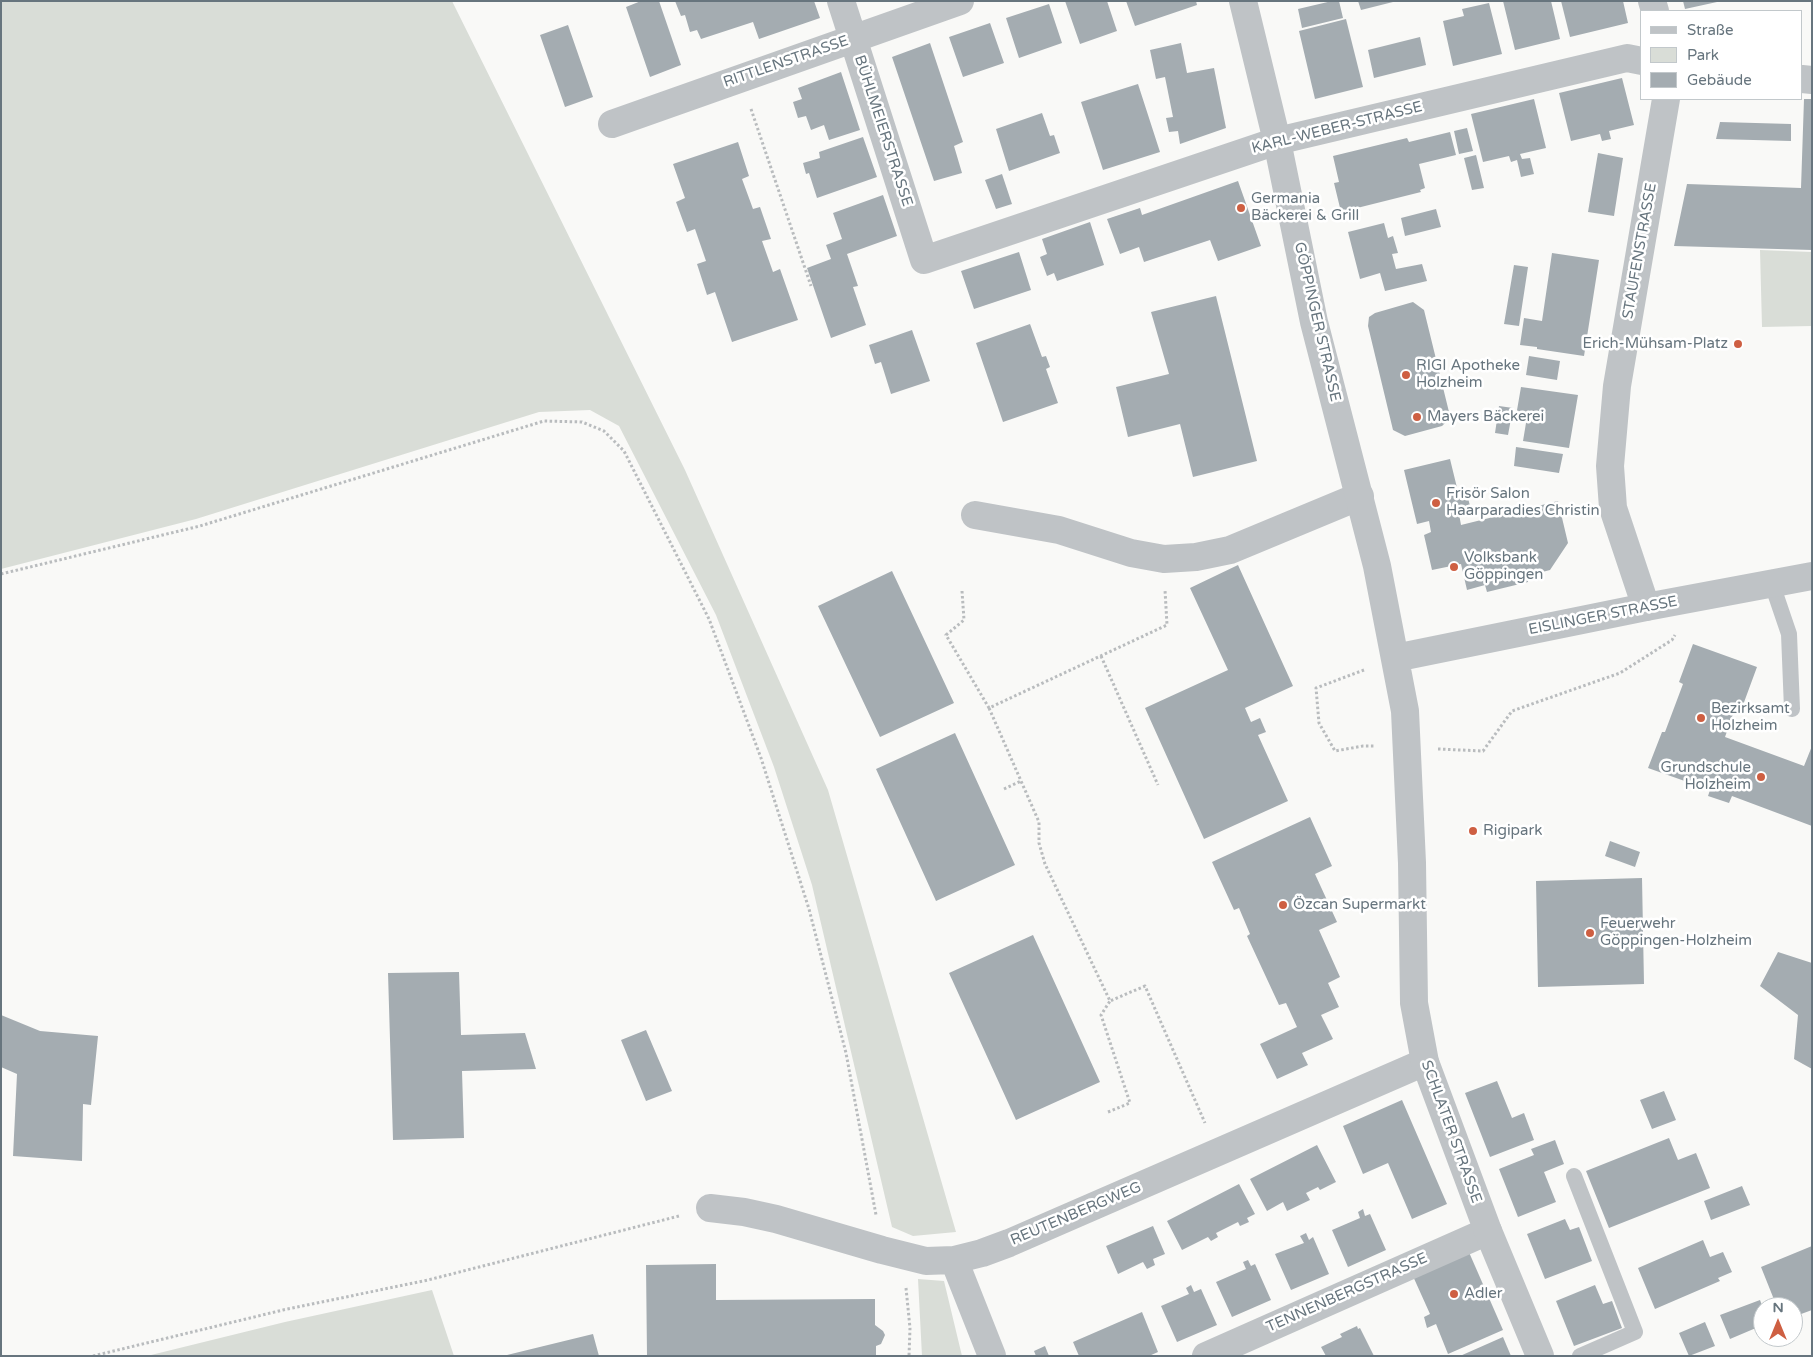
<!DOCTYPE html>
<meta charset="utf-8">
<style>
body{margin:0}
#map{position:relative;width:1813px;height:1357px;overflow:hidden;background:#f9f9f7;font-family:"Varela Round",sans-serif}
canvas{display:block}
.frame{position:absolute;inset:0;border:2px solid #67757e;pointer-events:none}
.legend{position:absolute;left:1640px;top:10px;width:162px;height:90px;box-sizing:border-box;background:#fff;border:1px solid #c2c8cb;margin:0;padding:6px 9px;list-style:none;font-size:15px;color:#67757e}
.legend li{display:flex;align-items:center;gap:10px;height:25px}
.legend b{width:25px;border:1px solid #c2c8cb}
.north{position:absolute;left:1753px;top:1297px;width:50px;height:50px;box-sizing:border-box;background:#fff;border:1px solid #c2c8cb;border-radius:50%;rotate:0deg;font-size:14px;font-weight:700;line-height:20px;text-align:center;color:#67757e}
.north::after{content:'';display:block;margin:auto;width:18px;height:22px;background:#ce5f42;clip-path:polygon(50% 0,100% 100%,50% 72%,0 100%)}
</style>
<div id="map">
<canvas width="1813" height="1357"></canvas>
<div class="frame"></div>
<ul class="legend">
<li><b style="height:6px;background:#bfc3c6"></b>Straße</li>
<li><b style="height:14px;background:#d9ddd7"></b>Park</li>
<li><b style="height:14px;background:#a4acb1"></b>Gebäude</li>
</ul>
<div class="north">N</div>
</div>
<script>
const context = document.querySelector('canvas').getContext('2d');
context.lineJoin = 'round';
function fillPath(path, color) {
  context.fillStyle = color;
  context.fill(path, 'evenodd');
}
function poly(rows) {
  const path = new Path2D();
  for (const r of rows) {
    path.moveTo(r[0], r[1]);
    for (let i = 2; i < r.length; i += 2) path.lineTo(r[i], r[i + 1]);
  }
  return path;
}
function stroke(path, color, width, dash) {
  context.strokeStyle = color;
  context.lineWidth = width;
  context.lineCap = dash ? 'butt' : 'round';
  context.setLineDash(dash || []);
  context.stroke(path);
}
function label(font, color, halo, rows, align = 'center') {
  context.font = font + ' "Varela Round",sans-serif';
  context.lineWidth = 5;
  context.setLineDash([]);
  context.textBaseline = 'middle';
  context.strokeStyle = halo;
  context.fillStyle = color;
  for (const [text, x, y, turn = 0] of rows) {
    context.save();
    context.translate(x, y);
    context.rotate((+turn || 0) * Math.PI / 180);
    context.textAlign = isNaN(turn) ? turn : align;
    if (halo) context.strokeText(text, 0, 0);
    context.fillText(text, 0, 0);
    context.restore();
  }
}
fillPath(poly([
 [1,1,452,1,685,470,828,790,956,1232,913,1236,892,1227,812,885,774,767,716,615,619,426,590,410,539,412,196,519,1,569],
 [1760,250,1812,252,1812,326,1762,327],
 [918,1279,944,1281,962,1356,922,1356],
 [432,1290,454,1356,147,1356,285,1322]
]), '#d9ddd7');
fillPath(poly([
 [641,1,659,1,681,65,650,77,626,7],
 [675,1,814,1,820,18,759,39,753,22,701,39,697,30,690,32,685,15,681,16],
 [1065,1,1107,1,1117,31,1080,44],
 [1126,1,1196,1,1197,5,1135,26],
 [1332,1,1339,1,1343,18,1302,28,1298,9],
 [1358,1,1393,1,1393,2,1361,10],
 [1503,1,1551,1,1560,39,1515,50],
 [1561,1,1623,1,1628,23,1570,37],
 [1683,1,1717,1,1717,2,1685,9],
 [1489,3,1502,54,1453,66,1443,21,1464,16,1462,9],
 [1049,4,1062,43,1019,58,1006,18],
 [1346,19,1363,87,1315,99,1299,31],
 [990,23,1004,63,963,77,949,37],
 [568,25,593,97,565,107,540,35],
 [1420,37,1426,65,1374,78,1368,50],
 [930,43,963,142,954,146,962,173,934,181,892,57],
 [1181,43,1187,73,1214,68,1226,128,1180,144,1178,131,1169,132,1166,118,1173,117,1165,77,1156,79,1150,50],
 [841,72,860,130,829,140,824,125,811,130,806,116,798,118,793,102,802,99,798,88],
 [1622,78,1634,125,1609,131,1611,139,1602,141,1600,134,1571,141,1559,93],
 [1138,84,1160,152,1103,170,1081,102],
 [1534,99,1546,148,1520,154,1522,159,1530,158,1534,174,1521,177,1517,160,1511,162,1509,156,1483,162,1471,114],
 [1804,99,1812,99,1812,250,1674,246,1687,184,1801,188],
 [1042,113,1050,136,1054,135,1060,153,1009,171,996,129],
 [1720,122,1791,124,1791,141,1716,139],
 [1467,128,1473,151,1459,154,1454,131],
 [1450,132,1456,155,1419,164,1425,188,1420,190,1421,192,1341,212,1334,183,1339,182,1333,156,1407,138,1409,142],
 [863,137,877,177,817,198,809,173,806,174,803,163,820,158,819,152],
 [738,142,749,176,742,179,753,209,760,207,771,239,762,241,773,272,780,269,798,320,732,342,715,292,707,295,697,264,706,261,695,229,687,232,676,202,685,198,673,164],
 [1598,153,1623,158,1614,216,1588,212],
 [1476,155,1484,188,1472,190,1464,158],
 [1002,174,1012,204,996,209,985,180],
 [1238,181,1261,246,1218,261,1210,240,1144,262,1139,247,1120,254,1107,219,1140,208,1142,215],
 [883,195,897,236,847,254,858,286,853,287,866,325,831,338,807,268,831,259,826,245,842,239,833,213],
 [1436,209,1441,227,1405,236,1401,218],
 [1090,222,1104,265,1057,281,1054,273,1047,276,1040,257,1047,254,1042,239],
 [1384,223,1388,238,1393,236,1398,253,1392,254,1396,269,1422,264,1427,281,1385,291,1380,273,1360,279,1348,232],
 [1019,252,1031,290,974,309,961,271],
 [1552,253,1599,260,1584,356,1537,349,1537,347,1520,345,1524,318,1542,321],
 [1514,265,1528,267,1519,326,1504,324],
 [1216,296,1257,461,1193,477,1180,424,1128,437,1116,387,1169,374,1151,312],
 [1413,302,1424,310,1449,412,1447,421,1442,426,1405,436,1393,430,1368,326,1369,317,1375,313],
 [1030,324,1042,357,1046,356,1050,367,1046,369,1058,403,1003,422,976,343],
 [912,330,930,381,891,394,881,362,875,364,869,345],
 [1529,356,1560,361,1557,380,1526,375],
 [1521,387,1578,395,1569,448,1523,441,1527,417,1516,416],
 [1499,406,1513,408,1508,435,1495,433],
 [1516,447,1563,454,1559,473,1514,466],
 [1450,459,1460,500,1468,498,1471,510,1459,514,1461,525,1558,501,1568,543,1550,570,1527,576,1528,582,1487,592,1485,585,1467,590,1461,564,1432,570,1424,535,1431,532,1429,521,1417,524,1404,470],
 [1238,565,1293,686,1245,708,1251,722,1260,718,1266,732,1258,735,1288,801,1204,839,1145,708,1228,670,1190,588],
 [892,571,954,703,880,737,818,606],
 [1693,644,1757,667,1743,705,1737,703,1725,737,1804,766,1812,746,1812,826,1732,796,1729,803,1708,796,1710,790,1648,768,1662,732,1665,732,1683,684,1679,682],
 [955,733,1015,865,936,901,876,769],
 [1310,817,1332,866,1315,874,1337,922,1319,930,1340,977,1328,983,1339,1007,1321,1015,1333,1039,1302,1053,1308,1065,1277,1079,1260,1044,1297,1027,1286,1003,1279,1005,1247,936,1250,934,1239,908,1234,910,1212,862],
 [1610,841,1640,852,1635,867,1605,856],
 [1642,878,1644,984,1538,987,1536,881],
 [1033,935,1100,1082,1016,1120,949,973],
 [1778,952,1812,963,1812,1069,1794,1059,1798,1015,1760,986],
 [459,972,461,1035,525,1033,536,1069,462,1071,464,1138,393,1140,388,973],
 [1,1015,40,1031,98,1036,91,1105,83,1104,82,1161,13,1156,17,1074,1,1067],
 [646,1030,672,1091,646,1101,621,1040],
 [1497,1081,1512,1118,1524,1113,1534,1140,1490,1157,1465,1093],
 [1664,1091,1676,1120,1652,1129,1640,1100],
 [1402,1100,1447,1204,1412,1219,1388,1163,1363,1174,1343,1126],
 [1669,1138,1678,1160,1696,1153,1710,1188,1609,1228,1586,1171],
 [1555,1140,1564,1164,1544,1172,1556,1202,1518,1217,1499,1169,1534,1155,1531,1149],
 [1317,1145,1336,1182,1320,1190,1318,1187,1306,1193,1310,1200,1287,1211,1283,1202,1267,1211,1250,1179],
 [1239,1184,1255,1214,1247,1218,1249,1222,1240,1226,1238,1222,1216,1233,1218,1237,1211,1241,1208,1237,1182,1250,1167,1221],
 [1742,1186,1750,1205,1711,1220,1704,1201],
 [1363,1209,1365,1216,1370,1214,1386,1250,1348,1267,1332,1230,1360,1218,1358,1212],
 [1565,1219,1570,1230,1579,1227,1592,1261,1545,1279,1527,1234],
 [1153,1226,1165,1254,1153,1259,1155,1265,1147,1269,1143,1262,1118,1274,1106,1246],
 [1306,1233,1309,1240,1313,1237,1329,1274,1291,1290,1275,1254,1304,1243,1300,1236],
 [1703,1240,1710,1257,1723,1252,1732,1272,1718,1278,1720,1281,1655,1309,1638,1268],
 [1812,1246,1812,1310,1793,1317,1793,1307,1777,1307,1761,1267],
 [1468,1250,1503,1330,1448,1354,1436,1324,1427,1328,1424,1317,1430,1314,1412,1274],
 [1248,1260,1251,1266,1255,1264,1271,1300,1232,1317,1216,1282,1246,1269,1243,1262],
 [716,1264,716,1300,875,1299,875,1325,883,1331,885,1335,881,1344,876,1346,876,1356,647,1356,646,1265],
 [1191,1285,1194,1292,1201,1289,1217,1325,1177,1342,1161,1306,1189,1294,1186,1288],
 [1595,1285,1603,1304,1612,1301,1622,1328,1574,1346,1556,1301],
 [1760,1300,1763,1308,1763,1325,1730,1339,1720,1315],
 [1142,1312,1158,1352,1149,1356,1079,1356,1073,1342],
 [1705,1322,1715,1346,1689,1356,1679,1333],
 [1357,1326,1358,1329,1360,1328,1374,1356,1326,1356,1321,1347,1342,1337,1340,1334],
 [593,1334,599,1356,507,1356,507,1355],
 [1503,1337,1511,1356,1460,1356],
 [1045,1346,1049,1356,1036,1356,1034,1351]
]), '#a4acb1');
stroke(poly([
 [751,109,811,286],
 [1,574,200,526,544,421,582,422,604,431,624,451,709,619,761,758,809,909,846,1053,876,1215],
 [962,591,964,620,946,635,989,708,1167,625,1165,590],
 [1101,656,1158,785],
 [1364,670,1316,688,1319,723,1335,751,1363,746,1374,746],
 [989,708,1039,822,1039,843,1045,864,1110,1001,1145,986,1205,1123],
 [1438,749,1483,751,1512,711,1620,673,1672,640,1675,635],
 [1004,789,1021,781],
 [1108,1112,1130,1103,1101,1015,1110,1001],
 [906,1288,910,1328,909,1356],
 [93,1356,283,1310,428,1280,679,1216]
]), '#b9bcbe', 3, [2.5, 2.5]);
stroke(poly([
 [1772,584,1789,634,1792,709],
 [1574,1176,1635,1332,1580,1356]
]), '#bfc3c6', 16);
stroke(poly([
 [841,1,924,260,1277,141,1627,58,1642,61],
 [1652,1,1655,11],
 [1802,79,1812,80],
 [612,124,960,1],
 [975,515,1059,530,1131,553,1164,559,1196,557,1230,550,1360,496],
 [1646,607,1613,508,1610,466,1617,386,1666,99],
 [710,1208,744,1212,776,1219,882,1250,926,1261,954,1260,982,1253,1009,1243,1425,1062],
 [954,1260,992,1356],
 [1206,1356,1488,1231]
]), '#bfc3c6', 28);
stroke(poly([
 [1243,1,1277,141,1314,322,1377,566,1405,711,1412,863,1414,1003,1425,1062,1488,1231,1540,1356],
 [1395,658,1646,607,1812,576]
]), '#bfc3c6', 28);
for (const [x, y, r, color] of [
 [1241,208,5,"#ce5f42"],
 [1738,344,5,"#ce5f42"],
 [1406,375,5,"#ce5f42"],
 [1417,417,5,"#ce5f42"],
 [1436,503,5,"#ce5f42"],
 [1454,567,5,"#ce5f42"],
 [1701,718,5,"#ce5f42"],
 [1761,777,5,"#ce5f42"],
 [1473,831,5,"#ce5f42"],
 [1283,905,5,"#ce5f42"],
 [1590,933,5,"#ce5f42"],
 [1454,1294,5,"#ce5f42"]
]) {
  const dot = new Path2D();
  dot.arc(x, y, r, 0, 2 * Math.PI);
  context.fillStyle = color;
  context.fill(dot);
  stroke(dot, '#fff', 2);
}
label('15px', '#67757e', '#fff', [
 ["RITTLENSTRASSE",786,62,-19],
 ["KARL-WEBER-STRASSE",1337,128,-14],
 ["BÜHLMEIERSTRASSE",883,131,72],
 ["STAUFENSTRASSE",1640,251,-80],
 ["GÖPPINGER STRASSE",1317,322,77],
 ["EISLINGER STRASSE",1603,616,-11],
 ["SCHLATER STRASSE",1451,1132,70],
 ["REUTENBERGWEG",1076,1214,-23],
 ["TENNENBERGSTRASSE",1347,1293,-24]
]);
label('15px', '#67757e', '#fff', [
 ["Germania",1251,199],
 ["Bäckerei & Grill",1251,216],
 ["Erich-Mühsam-Platz",1728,344,"right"],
 ["RIGI Apotheke",1416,366],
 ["Holzheim",1416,383],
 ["Mayers Bäckerei",1427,417],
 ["Frisör Salon",1446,494],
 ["Haarparadies Christin",1446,511],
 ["Volksbank",1464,558],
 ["Göppingen",1464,575],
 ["Bezirksamt",1711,709],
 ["Holzheim",1711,726],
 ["Grundschule",1751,768,"right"],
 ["Holzheim",1751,785,"right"],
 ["Rigipark",1483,831],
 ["Özcan Supermarkt",1293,905],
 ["Feuerwehr",1600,924],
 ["Göppingen-Holzheim",1600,941],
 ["Adler",1464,1294]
], 'left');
</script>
